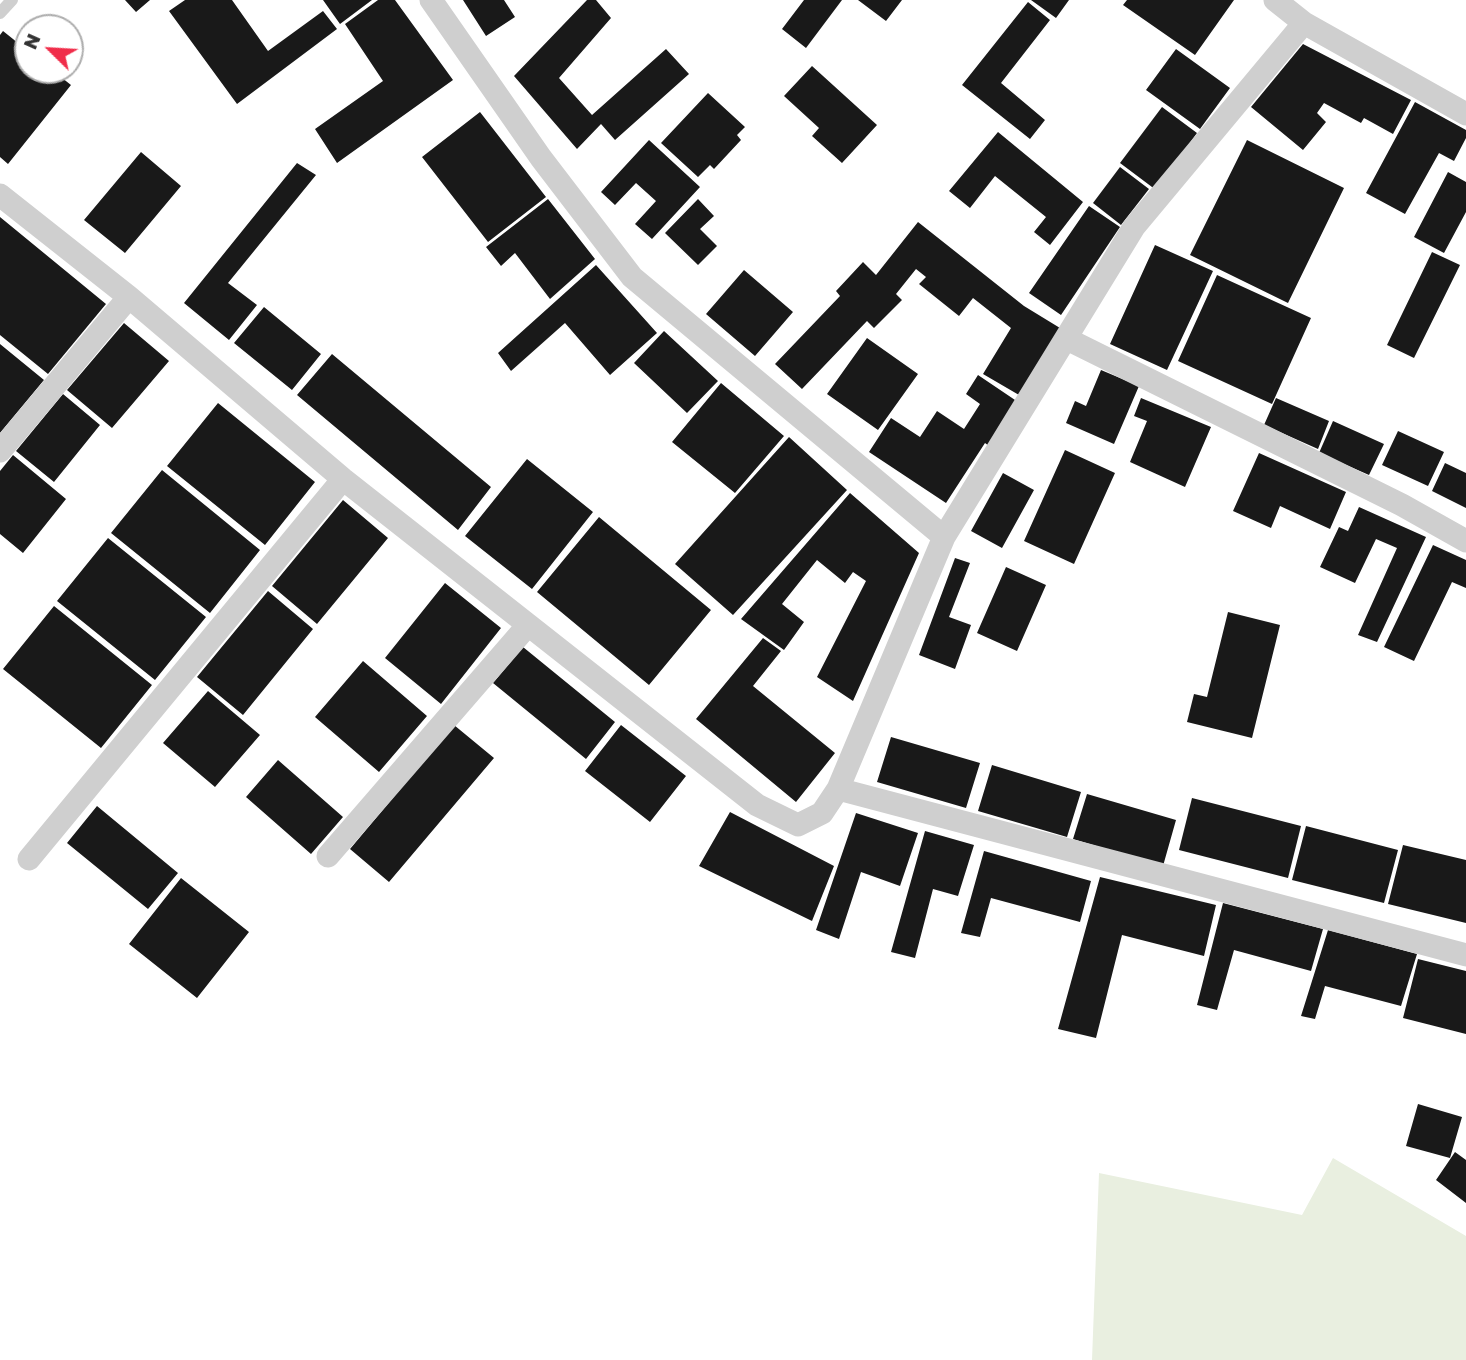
<!DOCTYPE html>
<style>
body{margin:0}
#map{position:relative;width:1466px;height:1360px;overflow:hidden;background:#fff;font-family:"Golos Text",sans-serif}
canvas{display:block}
.north{position:absolute;left:14px;top:14px;width:70px;height:70px;box-sizing:border-box;background:#fff;border:2px solid #adadad;border-radius:50%;rotate:294deg;font-size:19px;font-weight:700;line-height:28px;text-align:center;color:#323232}
.north::after{content:'';display:block;margin:auto;width:24px;height:32px;background:#f02d4a;clip-path:polygon(50% 0,100% 100%,50% 72%,0 100%)}
</style>
<div id="map">
<canvas width="1466" height="1360"></canvas>
<div class="north">N</div>
</div>
<script>
const context = document.querySelector('canvas').getContext('2d');
context.lineJoin = 'round';
function fillPath(path, color) {
  context.fillStyle = color;
  context.fill(path, 'evenodd');
}
function poly(rows) {
  const path = new Path2D();
  for (const r of rows) {
    path.moveTo(r[0], r[1]);
    for (let i = 2; i < r.length; i += 2) path.lineTo(r[i], r[i + 1]);
  }
  return path;
}
function stroke(path, color, width, dash) {
  context.strokeStyle = color;
  context.lineWidth = width;
  context.lineCap = dash ? 'butt' : 'round';
  context.setLineDash(dash || []);
  context.stroke(path);
}
fillPath(poly([
 [1333,1158,1466,1236,1466,1360,1092,1360,1099,1173,1302,1215]
]), '#e9efe0');
fillPath(poly([
 [125,0,150,0,136,12],
 [185,0,232,0,268,51,323,11,337,29,237,104,169,11],
 [323,0,372,0,340,24],
 [378,0,395,0,453,80,337,163,315,129,383,81,345,24],
 [463,0,504,0,515,17,486,36],
 [587,0,596,0,611,18,559,78,592,115,666,49,689,74,615,140,601,124,577,149,514,76],
 [804,0,842,0,806,48,782,29],
 [858,0,902,0,886,21],
 [1031,0,1069,0,1056,18],
 [1127,0,1234,0,1195,55,1123,5],
 [1028,2,1050,20,1001,83,1045,120,1030,139,962,85],
 [3,31,28,51,28,70,52,70,71,85,8,164,0,157,0,35],
 [1303,44,1411,100,1393,134,1364,118,1361,123,1324,103,1317,113,1326,122,1303,150,1251,107],
 [1176,49,1230,88,1200,129,1146,90],
 [812,66,877,125,842,163,812,136,819,128,784,96],
 [708,93,745,127,737,135,741,140,714,169,710,165,698,177,661,143],
 [1415,102,1466,130,1466,138,1454,161,1439,153,1405,214,1366,193],
 [1162,107,1197,133,1156,190,1120,163],
 [480,112,546,197,488,242,422,157],
 [998,132,1083,202,1050,245,1034,232,1046,217,995,176,970,208,949,191],
 [649,140,700,187,652,239,635,224,656,201,636,183,615,205,601,192],
 [1247,140,1344,188,1288,303,1190,255],
 [141,152,181,186,125,253,84,220],
 [297,163,316,175,228,283,257,305,229,340,184,303],
 [1120,167,1149,189,1121,225,1093,203],
 [1448,172,1466,182,1466,212,1444,253,1414,237],
 [548,199,595,259,550,299,515,253,501,266,486,247],
 [698,199,714,216,700,229,717,246,698,265,665,233],
 [1089,206,1120,227,1061,315,1029,293],
 [0,217,106,304,48,374,0,335],
 [918,222,1024,306,1060,328,1019,395,983,374,1011,328,973,298,959,316,919,284,926,277,916,269,896,294,902,300,874,328,867,321,802,389,775,364,840,296,836,291,863,262,876,275],
 [1155,245,1213,271,1167,370,1110,344],
 [1432,252,1460,265,1414,358,1387,345],
 [596,265,657,333,610,375,565,323,511,371,498,353],
 [744,270,793,312,755,356,706,314],
 [1217,275,1311,318,1272,404,1178,361],
 [264,307,321,354,292,390,234,343],
 [124,323,169,361,112,428,67,390],
 [664,331,718,381,687,413,634,363],
 [867,338,918,374,878,430,827,394],
 [0,344,44,380,0,433],
 [332,354,491,487,458,530,297,395],
 [1101,370,1139,386,1114,444,1066,423,1075,401,1086,406],
 [978,375,1018,402,989,446,985,443,946,503,869,452,891,418,920,437,937,411,964,429,980,404,966,394],
 [721,383,784,436,735,493,672,442],
 [63,394,100,425,54,482,16,451],
 [1141,398,1211,427,1185,487,1130,462,1147,421,1134,416],
 [1276,398,1329,421,1318,449,1264,425],
 [218,403,315,482,265,545,167,466],
 [1333,421,1384,444,1369,475,1319,453],
 [1398,431,1444,452,1428,486,1382,465],
 [789,437,847,490,733,615,675,564],
 [1065,450,1115,473,1074,564,1024,541],
 [1259,453,1346,492,1330,529,1280,506,1271,528,1233,511],
 [13,455,66,499,23,553,0,534,0,471],
 [527,459,593,512,532,589,465,536],
 [1445,463,1466,473,1466,508,1432,491],
 [162,470,260,550,210,613,111,533],
 [1003,473,1034,490,1002,548,971,531],
 [850,493,919,553,853,701,817,677,866,581,853,572,845,583,817,560,782,604,804,622,784,650,741,619],
 [343,500,388,538,317,624,272,586],
 [1359,507,1426,537,1377,642,1358,635,1397,548,1376,539,1355,583,1320,567,1339,527,1348,531],
 [599,517,711,610,649,685,537,592],
 [108,538,206,617,155,680,57,601],
 [1433,545,1466,560,1466,588,1452,582,1414,661,1384,647],
 [955,558,970,563,949,617,971,625,955,669,919,655],
 [1006,567,1046,585,1017,651,977,633],
 [445,583,501,628,441,704,385,658],
 [268,591,313,629,243,715,197,677],
 [54,606,152,685,101,748,3,669],
 [1228,612,1280,625,1252,738,1187,722,1194,694,1207,697],
 [763,638,781,651,753,686,835,753,796,802,696,719],
 [523,647,615,722,586,759,493,683],
 [363,661,427,716,379,772,315,717],
 [208,691,260,735,215,787,163,743],
 [454,725,494,758,389,882,350,849],
 [621,725,686,776,650,822,585,771],
 [891,737,980,763,966,808,877,782],
 [278,760,343,817,311,854,246,797],
 [992,765,1081,792,1067,837,978,811],
 [1087,794,1176,820,1163,866,1073,839],
 [1192,798,1301,826,1288,878,1179,850],
 [97,806,178,873,148,909,67,843],
 [730,812,834,866,812,921,699,866],
 [856,813,918,833,900,886,861,872,839,939,816,930],
 [1306,826,1398,850,1384,903,1292,880],
 [925,831,974,845,958,896,933,889,915,958,891,952],
 [1403,845,1466,860,1466,923,1388,904],
 [984,851,1091,881,1080,922,991,898,980,937,961,933],
 [1100,877,1216,905,1204,956,1122,935,1096,1038,1058,1029],
 [181,878,249,932,197,998,129,944],
 [1223,903,1323,929,1311,971,1234,950,1217,1010,1197,1005],
 [1328,930,1417,954,1401,1006,1325,986,1315,1019,1301,1016],
 [1418,959,1466,971,1466,1034,1403,1018],
 [1418,1104,1462,1117,1450,1158,1406,1146],
 [1455,1152,1466,1160,1466,1203,1436,1180]
]), '#191919');
stroke(poly([
 [0,13,12,0]
]), '#cfcfcf', 12);
stroke(poly([
 [431,0,541,158,632,277,944,537],
 [1275,0,1304,23,1466,114],
 [0,195,129,297,343,479,757,805,798,825,822,813,838,789,944,537,1134,227,1304,23],
 [1067,339,1402,505,1466,541],
 [0,451,129,297],
 [838,789,1466,955],
 [328,856,528,625],
 [29,859,343,479]
]), '#cfcfcf', 23);
</script>
